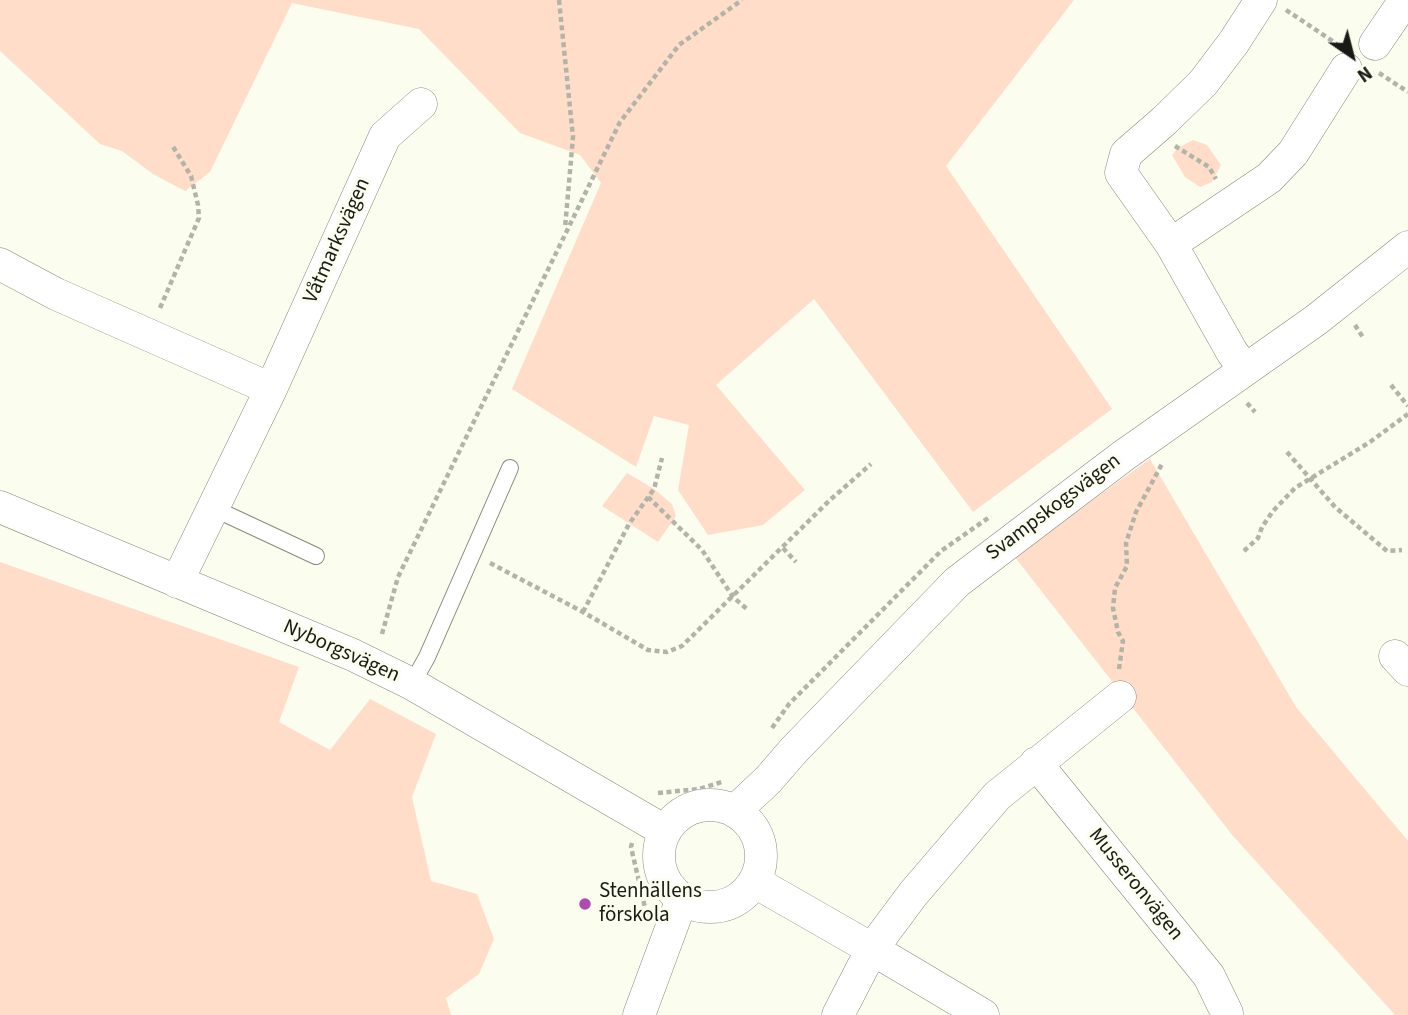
<!DOCTYPE html>
<meta charset="utf-8">
<style>
body{margin:0}
#map{position:relative;width:1408px;height:1015px;overflow:hidden;background:#fbfdef;font-family:"Source Sans 3",sans-serif}
canvas{display:block}
.north{position:absolute;left:1317px;top:21px;width:70px;height:70px;-webkit-text-stroke:5px #fbfdef;paint-order:stroke;rotate:145deg;font-size:19px;font-weight:700;line-height:28px;text-align:center;color:#191a15}
.north::after{content:'';display:block;margin:auto;width:24px;height:32px;background:#191a15;clip-path:polygon(50% 0,100% 100%,50% 72%,0 100%)}
</style>
<div id="map">
<canvas width="1408" height="1015"></canvas>
<div class="north">N</div>
</div>
<script>
const context = document.querySelector('canvas').getContext('2d');
context.lineJoin = 'round';
function fillPath(path, color) {
  context.fillStyle = color;
  context.fill(path, 'evenodd');
}
function poly(rows) {
  const path = new Path2D();
  for (const r of rows) {
    if (r.length === 3) {
      path.moveTo(r[0] + r[2], r[1]);
      path.arc(r[0], r[1], r[2], 0, 2 * Math.PI);
      continue;
    }
    path.moveTo(r[0], r[1]);
    for (let i = 2; i < r.length; i += 2) path.lineTo(r[i], r[i + 1]);
  }
  return path;
}
function stroke(path, color, width, dash) {
  context.strokeStyle = color;
  context.lineWidth = width;
  context.lineCap = dash ? 'butt' : 'round';
  context.setLineDash(dash || []);
  context.stroke(path);
}
function label(font, color, halo, rows, align = 'center') {
  context.font = font + ' "Source Sans 3",sans-serif';
  context.lineWidth = 6;
  context.setLineDash([]);
  context.textBaseline = 'middle';
  context.strokeStyle = halo;
  context.fillStyle = color;
  for (const [text, x, y, turn = 0] of rows) {
    context.save();
    context.translate(x, y);
    context.rotate((+turn || 0) * Math.PI / 180);
    context.textAlign = isNaN(turn) ? turn : align;
    if (halo) context.strokeText(text, 0, 0);
    context.fillText(text, 0, 0);
    context.restore();
  }
}
fillPath(poly([
 [0,0,1074,0,946,166,1112,409,973,512,814,299,716,385,805,490,763,525,708,535,678,490,689,425,654,416,636,467,512,389,601,183,580,155,520,133,419,29,292,3,210,172,185,191,153,174,122,151,100,144,0,51],
 [1193,140,1207,145,1221,165,1212,182,1200,187,1185,177,1172,155,1178,148],
 [1150,459,1296,707,1408,841,1408,1015,1395,1015,1233,836,1014,556],
 [627,473,654,489,672,504,676,516,658,542,602,506],
 [0,562,299,667,279,722,330,750,370,699,436,734,412,797,431,881,477,894,494,939,479,974,446,998,451,1015,0,1015]
]), '#ffddc8');
const service = poly([
 [213,508,316,556],
 [412,684,427,657,510,468]
]);
const minor = poly([
 [1375,44,1405,0],
 [1171,244,1269,178,1293,153,1346,69],
 [0,264,56,294,271,389],
 [1245,370,1232,352,1171,244,1121,173,1126,154,1164,121,1203,83,1234,42,1261,0],
 [0,507,353,655,412,684,665,831],
 [177,582,271,389,385,136,421,104],
 [1395,656,1408,670],
 [1036,763,1209,976,1227,1013],
 [710,856,51],
 [735,811,768,780,794,750,957,582,1123,456,1316,320,1408,247],
 [755,882,872,949,838,1015],
 [639,1015,682,899],
 [983,1015,872,949,913,894,997,796,1120,697]
]);
stroke(service, '#888a7d', 18);
stroke(minor, '#888a7d', 33);
stroke(poly([
 [559,0,573,137,565,228],
 [1286,10,1337,44],
 [1379,73,1408,92],
 [1175,146,1209,167,1216,179],
 [160,308,199,218,198,205,191,176,172,145],
 [1355,325,1364,339],
 [1391,385,1408,406],
 [1247,403,1255,412],
 [1287,452,1335,507,1387,551,1402,550],
 [648,497,702,550,733,597,748,610],
 [783,548,796,562],
 [1244,551,1258,538,1262,527,1273,511,1295,488,1370,442,1408,414],
 [490,563,583,612,648,650,667,652,682,646,830,500,871,464],
 [583,612,629,524,654,489,662,458],
 [382,634,398,577,620,122,679,45,742,0],
 [1119,669,1123,641,1118,632,1113,608,1115,588,1127,566,1126,543,1136,512,1162,464],
 [772,728,789,704,941,551,991,516],
 [658,793,699,789,722,782],
 [632,843,631,847,646,912]
]), '#b2b4a9', 4.5, [5, 3.5]);
stroke(service, '#fff', 16);
stroke(minor, '#fff', 32);
for (const [x, y, r, color] of [
 [585,904,7,"#ae4bb1"]
]) {
  const dot = new Path2D();
  dot.arc(x, y, r, 0, 2 * Math.PI);
  context.fillStyle = color;
  context.fill(dot);
  stroke(dot, '#fbfdef', 2.5);
}
label('21px', '#191a15', '#fbfdef', [
 ["Våtmarksvägen",338,241,-66],
 ["Svampskogsvägen",1054,508,-37],
 ["Nyborgsvägen",341,652,24],
 ["Musseronvägen",1135,885,51]
]);
label('21px', '#191a15', '#fbfdef', [
 ["Stenhällens",599,892],
 ["förskola",599,916]
], 'left');
</script>
